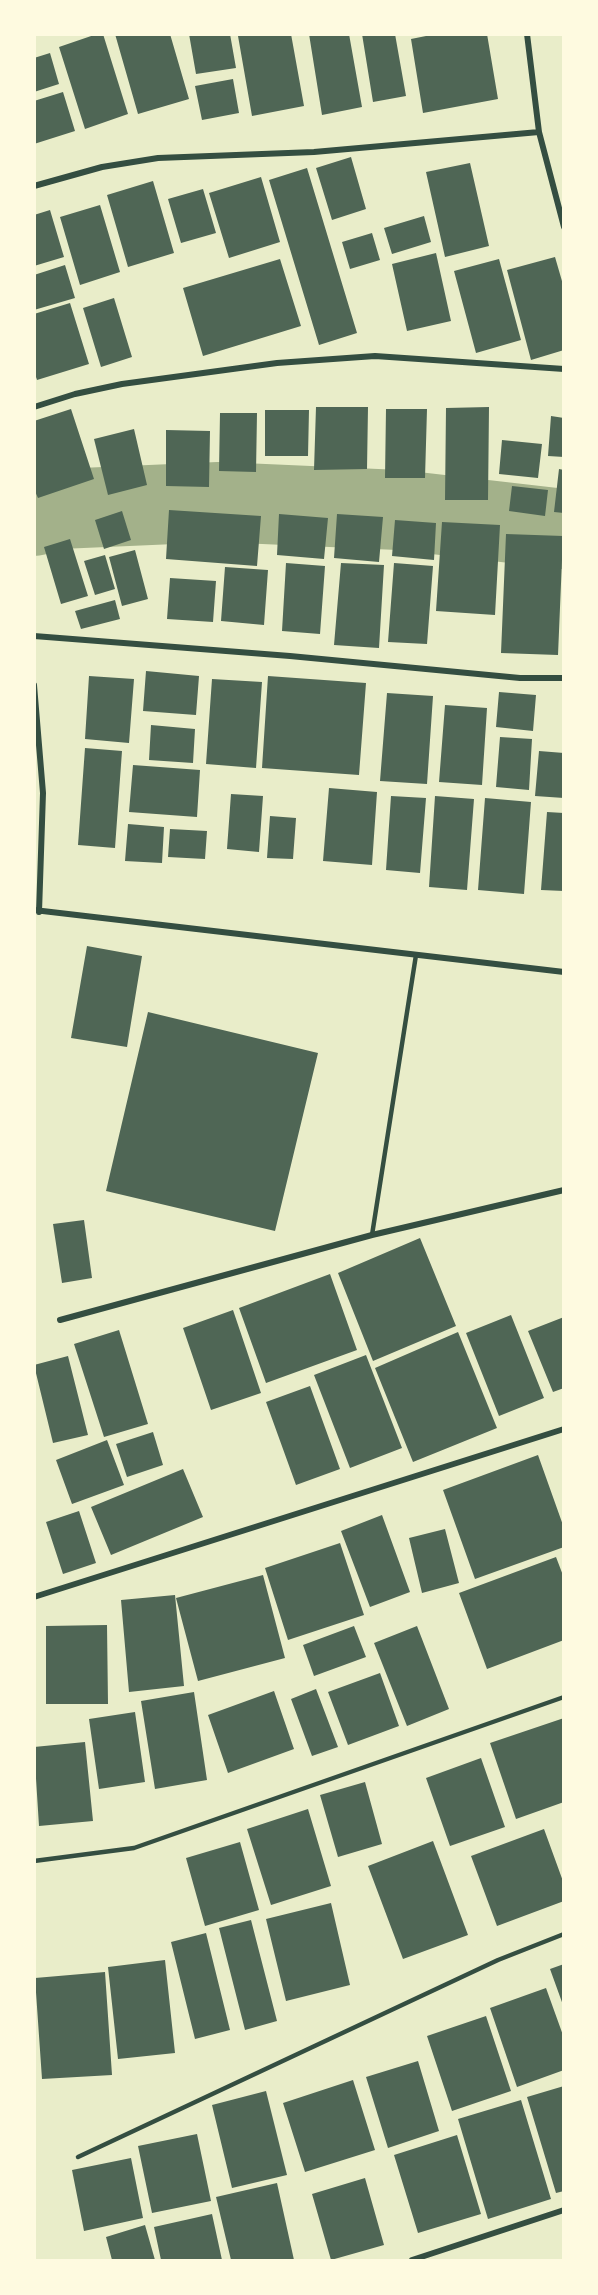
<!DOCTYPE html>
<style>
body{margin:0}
#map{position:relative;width:598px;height:2295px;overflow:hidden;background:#e9edc9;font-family:"Noto Sans",sans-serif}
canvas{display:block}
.frame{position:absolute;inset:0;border:36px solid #fefae0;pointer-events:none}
</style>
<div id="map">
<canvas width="598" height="2295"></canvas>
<div class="frame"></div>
</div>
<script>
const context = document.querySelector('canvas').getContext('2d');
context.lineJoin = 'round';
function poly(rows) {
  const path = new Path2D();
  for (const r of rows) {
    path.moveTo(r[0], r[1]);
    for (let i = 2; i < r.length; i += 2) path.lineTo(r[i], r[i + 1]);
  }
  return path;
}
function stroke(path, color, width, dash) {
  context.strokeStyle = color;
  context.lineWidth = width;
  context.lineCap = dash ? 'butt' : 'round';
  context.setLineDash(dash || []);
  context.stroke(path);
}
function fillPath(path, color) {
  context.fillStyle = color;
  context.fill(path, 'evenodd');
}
stroke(poly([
 [34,516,59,509,219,502,399,510,564,529]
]), '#a3b18a', 80);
fillPath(poly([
 [97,34,103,34,128,114,85,129,59,47],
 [115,34,170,34,189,99,138,114],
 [189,34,230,34,236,68,196,74],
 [249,34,291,34,304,106,252,116,238,36],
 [309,34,349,34,362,107,322,115],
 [362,34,395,34,406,96,373,102],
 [436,34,487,34,498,99,423,113,411,39],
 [50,53,59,84,34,92,34,58],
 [233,79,239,113,202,120,195,86],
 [63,92,75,131,34,144,34,101],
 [351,157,366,209,332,220,316,168],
 [470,163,489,246,445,257,426,172],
 [307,168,357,333,319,345,269,180],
 [261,177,280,242,229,258,209,193],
 [153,181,174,253,128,267,107,195],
 [203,189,216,233,181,243,168,199],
 [100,205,120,272,80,285,60,217],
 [50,210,64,257,34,266,34,215],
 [424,216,431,242,392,254,384,228],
 [372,233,380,260,350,269,342,242],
 [436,253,451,321,407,331,392,264],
 [555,257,564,288,564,350,531,360,507,270],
 [280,259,301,326,203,356,183,288],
 [499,259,521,340,476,353,454,271],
 [65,265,75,298,34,310,34,275],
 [114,298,132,357,101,367,83,308],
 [70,303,89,364,37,380,34,371,34,314],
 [316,407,368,407,367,469,314,470],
 [489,407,488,500,445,500,446,408],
 [71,409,94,479,38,498,34,489,34,421],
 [386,409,427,409,425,478,385,478],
 [265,410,309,410,308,456,265,456],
 [220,413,257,413,256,472,219,471],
 [551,416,564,418,564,457,548,456],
 [134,429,147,485,108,495,94,439],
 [166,430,210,431,209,487,166,486],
 [502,440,542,444,538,478,499,474],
 [559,469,564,470,564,513,554,512],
 [512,486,548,490,545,516,509,511],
 [169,510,261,516,257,566,166,559],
 [122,511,131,540,104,549,95,520],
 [279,514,328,518,324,559,277,555],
 [337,514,383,517,379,562,334,558],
 [395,520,436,523,434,560,392,556],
 [442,522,500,525,495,615,436,611],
 [506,534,563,536,558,655,501,653],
 [70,539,88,596,61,604,44,547],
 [135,550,148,599,122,606,109,557],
 [105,555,115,589,95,595,84,561],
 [286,563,325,566,320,634,282,631],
 [341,563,384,565,379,648,334,645],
 [394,563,433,566,427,644,388,642],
 [225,567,268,570,264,625,221,621],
 [170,578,216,581,213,622,167,619],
 [115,600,120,619,81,629,75,611],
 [146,671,199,676,196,715,143,711],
 [89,676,134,679,129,743,85,739],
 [268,676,366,683,359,775,262,768],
 [212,679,262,682,256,768,206,764],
 [499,692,536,695,533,731,496,727],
 [387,693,433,696,427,784,380,781],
 [445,705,487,708,482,785,439,782],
 [151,725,195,729,193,763,149,760],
 [500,737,532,739,529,790,496,787],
 [85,748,122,751,115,848,78,845],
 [539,751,564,753,564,798,535,796],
 [133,765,200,770,197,817,129,812],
 [329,788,377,792,372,865,323,861],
 [231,794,263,796,259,852,227,849],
 [391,796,426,798,420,873,386,870],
 [435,796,474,799,467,890,429,887],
 [485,798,531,802,524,894,478,890],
 [547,812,564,813,564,891,541,890],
 [270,816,296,818,293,859,267,858],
 [128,824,164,827,162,863,125,861],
 [170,829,207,831,205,859,168,857],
 [87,946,142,956,127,1047,71,1038],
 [148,1012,318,1053,275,1231,106,1191],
 [84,1220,92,1278,62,1283,53,1224],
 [420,1238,456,1326,373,1361,338,1273],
 [330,1274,357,1350,266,1383,239,1308],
 [233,1310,261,1393,211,1410,183,1328],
 [511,1315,544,1398,499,1416,466,1333],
 [564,1317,564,1388,553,1392,528,1331],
 [119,1330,148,1424,104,1437,74,1344],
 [458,1332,497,1428,413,1462,375,1368],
 [366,1355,402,1448,350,1468,314,1375],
 [68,1356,88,1435,53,1443,34,1365],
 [310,1386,340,1469,296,1485,266,1402],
 [153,1432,163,1465,127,1477,116,1444],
 [107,1440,124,1485,72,1504,56,1460],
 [538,1455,564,1528,564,1547,475,1579,443,1490],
 [183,1469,203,1517,111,1555,91,1507],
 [79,1511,96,1563,63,1574,46,1522],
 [382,1515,410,1592,370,1607,341,1531],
 [445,1529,459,1583,422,1593,409,1538],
 [340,1543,364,1615,288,1640,265,1568],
 [556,1557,564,1578,564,1640,487,1669,459,1593],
 [263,1575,285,1658,198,1681,176,1598],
 [175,1595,184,1686,129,1692,121,1600],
 [107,1625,108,1704,46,1704,46,1626],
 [354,1626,366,1657,314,1676,303,1645],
 [417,1626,449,1709,407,1726,374,1643],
 [380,1673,399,1726,348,1745,328,1692],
 [316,1689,338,1747,312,1756,291,1699],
 [274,1691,294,1749,228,1773,208,1715],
 [194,1692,207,1780,155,1789,141,1701],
 [135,1712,145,1782,99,1789,89,1719],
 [564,1718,564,1802,516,1819,490,1743],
 [85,1742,93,1821,39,1826,34,1747],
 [481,1758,505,1827,450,1846,426,1778],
 [365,1782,382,1844,338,1857,320,1795],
 [308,1809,331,1886,271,1905,247,1829],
 [544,1829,564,1884,564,1901,497,1926,471,1856],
 [433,1841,468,1935,403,1959,368,1866],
 [240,1842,259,1910,205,1926,186,1858],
 [331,1903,350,1985,286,2001,266,1919],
 [251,1920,277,2021,245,2030,219,1928],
 [206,1933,230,2030,195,2039,171,1942],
 [165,1960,175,2053,118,2059,108,1967],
 [564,1964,564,2005,563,2005,550,1969],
 [105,1972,112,2075,42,2079,35,1978],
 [546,1988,564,2038,564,2070,517,2087,490,2008],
 [486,2016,511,2091,452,2111,427,2036],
 [418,2061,439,2131,388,2148,366,2077],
 [353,2080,375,2150,305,2172,283,2103],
 [564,2086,564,2191,556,2193,527,2097],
 [266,2091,287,2175,232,2188,212,2105],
 [521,2100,551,2199,488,2219,458,2119],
 [197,2134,211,2201,152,2213,138,2146],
 [457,2135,481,2214,418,2233,394,2155],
 [131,2158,143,2218,84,2231,72,2170],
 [365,2178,384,2245,331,2260,312,2194],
 [277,2183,294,2260,231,2260,216,2197],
 [212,2214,222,2260,161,2260,154,2227],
 [145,2225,155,2260,112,2260,106,2237]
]), '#4f6655');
stroke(poly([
 [372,1235,416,955],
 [34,1861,134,1848,564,1697],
 [78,2157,498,1960,564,1934]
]), '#344e41', 4.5);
stroke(poly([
 [527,34,539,132,564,227],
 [34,186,102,167,158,158,314,152,539,132],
 [34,407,75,394,122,384,277,363,375,356,564,369],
 [34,636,290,656,520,678,564,678],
 [34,685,43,793,39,912],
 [34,910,564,972],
 [60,1320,372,1235,564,1190],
 [34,1597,564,1429],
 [412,2260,564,2210]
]), '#344e41', 6);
</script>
